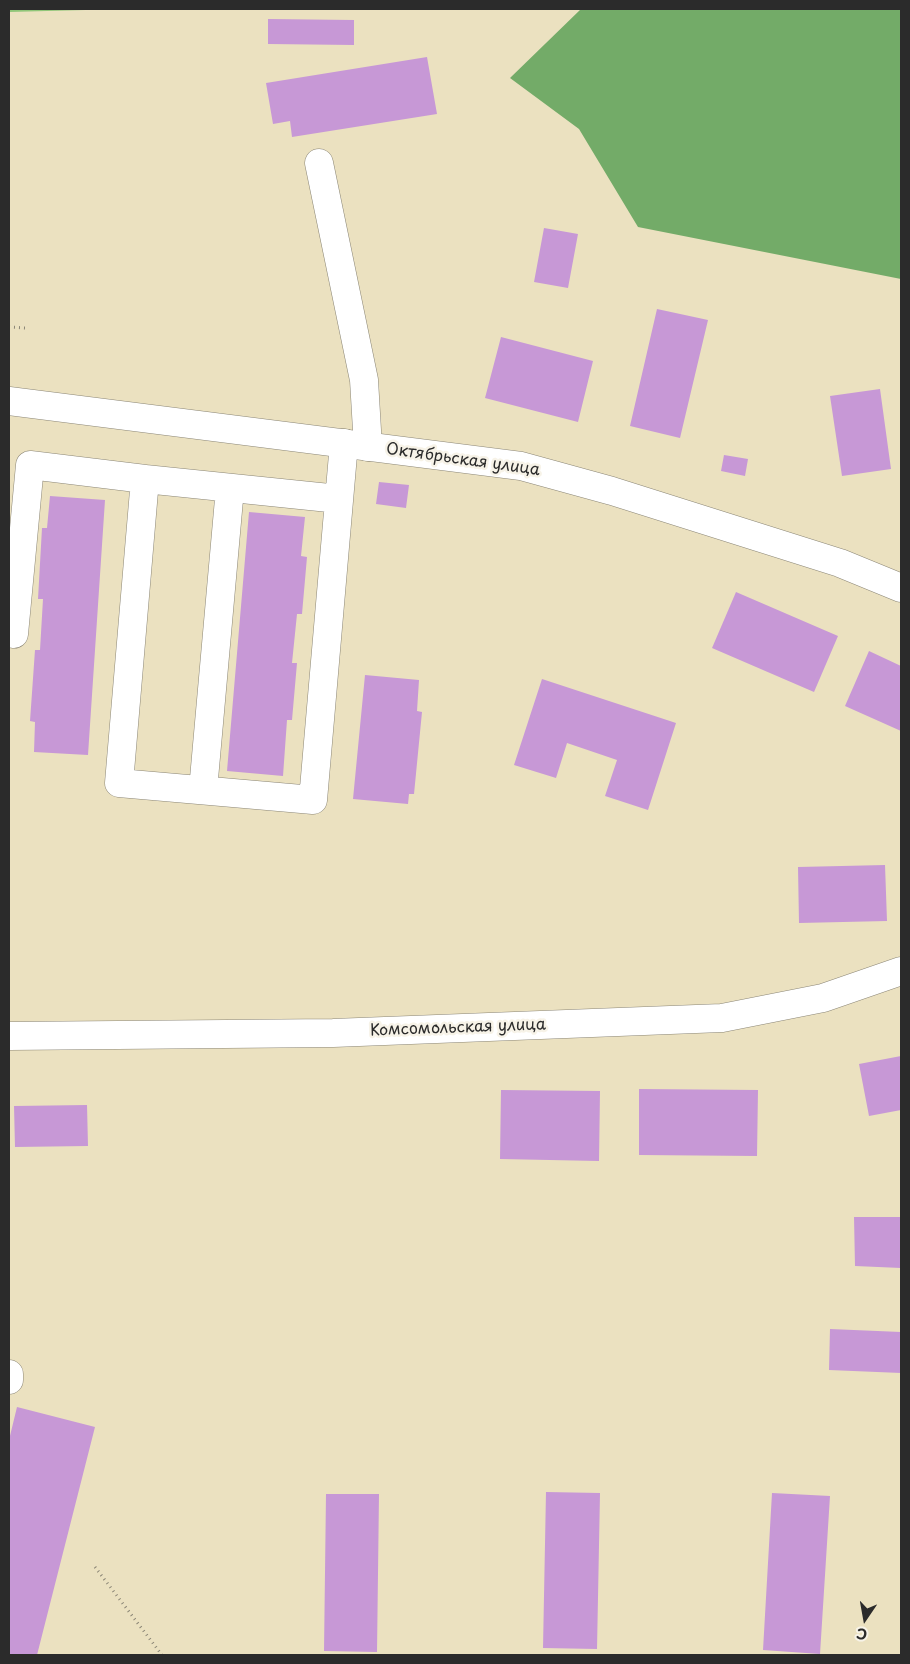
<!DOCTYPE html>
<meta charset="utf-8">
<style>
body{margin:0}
#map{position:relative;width:910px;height:1664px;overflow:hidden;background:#ebe1c0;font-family:"Playpen Sans",sans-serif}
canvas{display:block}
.frame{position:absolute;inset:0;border:10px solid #2b2b2b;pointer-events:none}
.north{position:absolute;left:840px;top:1594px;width:50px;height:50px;-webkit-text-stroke:4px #f7f3e8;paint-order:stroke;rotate:192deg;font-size:14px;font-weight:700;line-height:20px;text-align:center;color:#2b2b2b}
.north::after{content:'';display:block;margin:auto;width:18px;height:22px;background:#2b2b2b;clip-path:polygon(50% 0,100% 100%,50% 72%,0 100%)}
</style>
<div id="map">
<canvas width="910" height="1664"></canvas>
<div class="frame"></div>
<div class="north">С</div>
</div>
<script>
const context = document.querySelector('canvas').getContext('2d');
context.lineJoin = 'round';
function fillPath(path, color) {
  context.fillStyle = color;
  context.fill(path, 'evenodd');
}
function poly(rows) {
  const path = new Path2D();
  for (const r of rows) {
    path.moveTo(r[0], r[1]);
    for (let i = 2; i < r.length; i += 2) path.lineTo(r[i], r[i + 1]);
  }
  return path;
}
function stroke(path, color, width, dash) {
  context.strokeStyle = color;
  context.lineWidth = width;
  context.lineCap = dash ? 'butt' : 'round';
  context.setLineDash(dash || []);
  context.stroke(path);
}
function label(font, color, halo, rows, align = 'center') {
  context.font = font + ' "Playpen Sans",sans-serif';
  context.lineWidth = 5;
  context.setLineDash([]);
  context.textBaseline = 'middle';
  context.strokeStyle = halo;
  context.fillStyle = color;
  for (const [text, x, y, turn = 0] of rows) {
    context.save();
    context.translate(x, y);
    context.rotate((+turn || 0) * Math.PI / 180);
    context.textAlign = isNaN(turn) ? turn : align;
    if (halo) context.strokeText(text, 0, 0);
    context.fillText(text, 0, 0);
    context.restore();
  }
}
fillPath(poly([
 [9,9,124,9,9,12]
]), '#8fc678');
fillPath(poly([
 [581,9,901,9,901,279,638,227,579,129,510,78]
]), '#73ab68');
fillPath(poly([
 [268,19,354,20,354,45,268,44],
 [427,57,437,114,292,137,290,121,273,124,266,83],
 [544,228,578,234,568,288,534,282],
 [657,309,708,320,680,438,630,426],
 [501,337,593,361,578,422,485,398],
 [880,389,891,469,842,476,830,396],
 [724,455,748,459,745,476,721,471],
 [379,482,409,485,406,508,376,504],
 [50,496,105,500,88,755,34,752,35,722,30,721,35,650,40,650,43,599,38,599,42,528,47,528],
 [249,512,305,517,301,556,307,557,302,614,297,614,292,663,297,663,292,720,287,720,283,776,227,771],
 [736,592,838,636,814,692,712,648],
 [869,651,901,666,901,731,845,706],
 [365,675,419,680,417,711,422,712,414,794,409,794,408,804,353,799],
 [542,679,676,723,648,810,605,796,617,760,567,743,556,778,514,765],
 [885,865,887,921,799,923,798,867],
 [901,1056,901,1110,869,1116,859,1064],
 [639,1089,758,1090,757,1156,639,1155],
 [501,1090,600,1091,599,1161,500,1159],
 [87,1105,88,1146,15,1147,14,1106],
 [854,1217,901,1217,901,1268,855,1266],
 [830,1329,901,1332,901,1373,829,1370],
 [17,1407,95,1427,37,1655,9,1655,9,1440],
 [546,1492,600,1493,597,1649,543,1648],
 [772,1493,830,1496,820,1654,763,1650],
 [326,1494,379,1494,377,1652,324,1651]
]), '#c798d6');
const minor = poly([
 [319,163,364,380,368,447],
 [339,499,145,479,119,783,313,800,344,443],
 [14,634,30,465,145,479],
 [203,790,230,488],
 [9,1374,9,1380]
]);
const major = poly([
 [9,401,521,466,612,491,840,563,901,588],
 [9,1036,333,1033,722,1018,823,998,901,971]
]);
stroke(minor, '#8b8676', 29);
stroke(major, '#8b8676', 29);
stroke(poly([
 [9,327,26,328],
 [95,1567,162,1655]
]), '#8b8676', 3, [1, 4]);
stroke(minor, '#fff', 28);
stroke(major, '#fff', 28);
label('16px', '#2b2b2b', '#f7f3e8', [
 ["Октябрьская улица",463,460,8],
 ["Комсомольская улица",458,1028,-2]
]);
</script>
